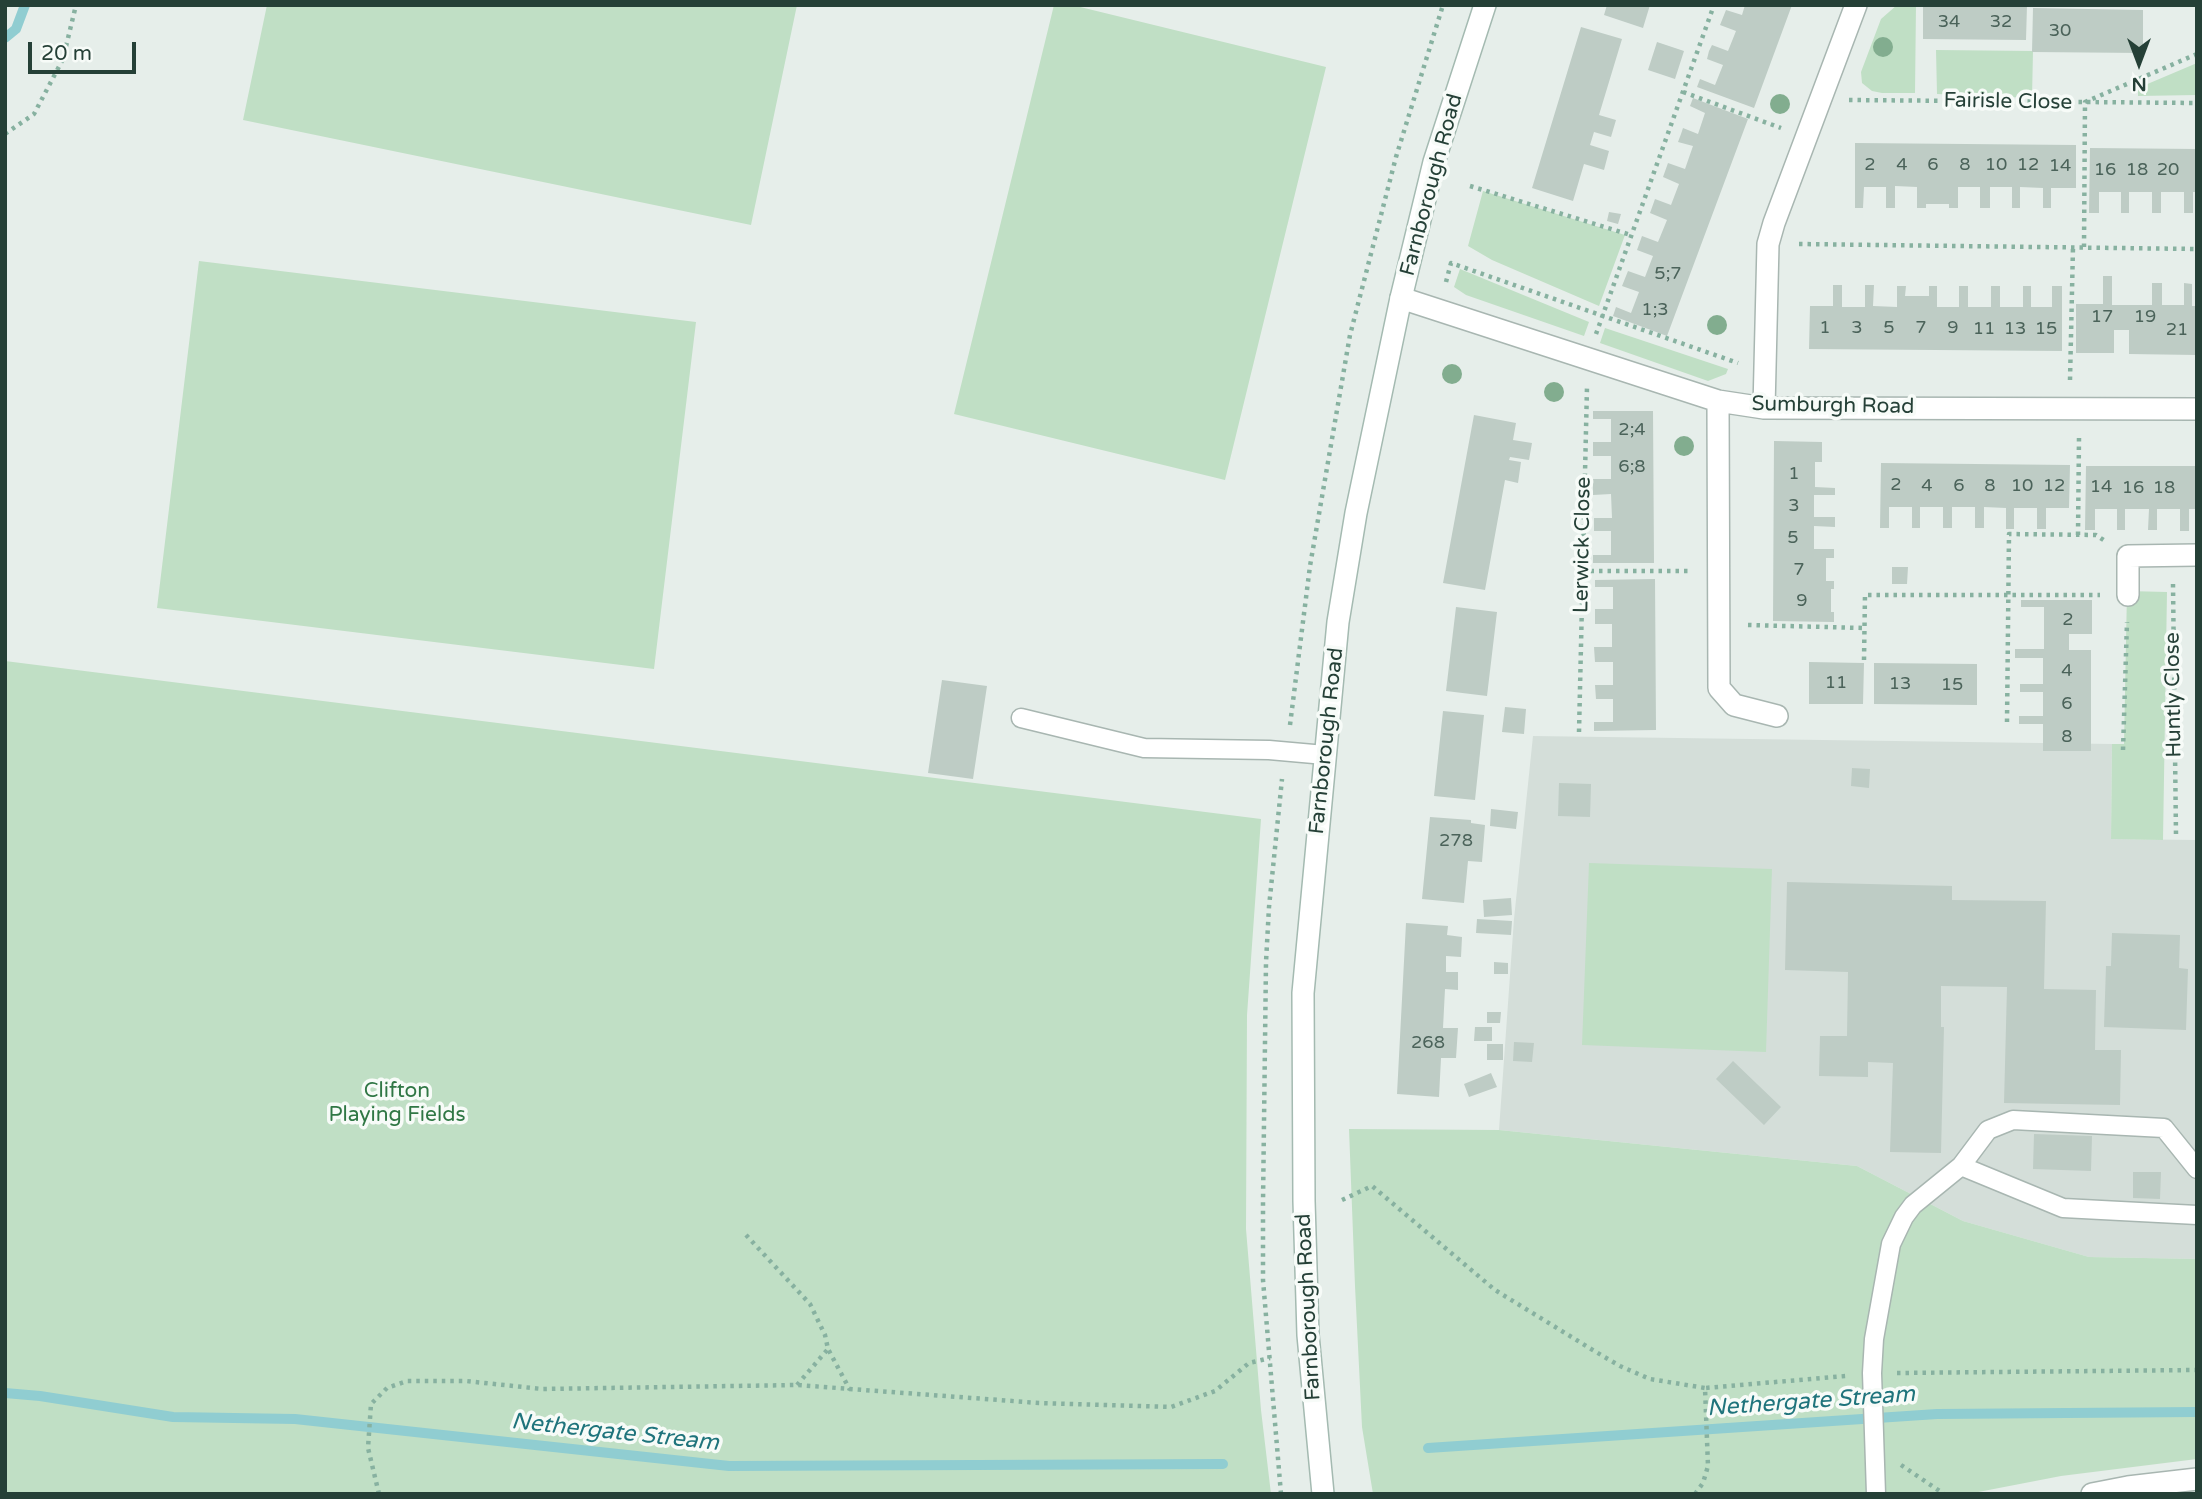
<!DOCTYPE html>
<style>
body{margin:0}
#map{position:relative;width:2202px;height:1499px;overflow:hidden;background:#e6eeea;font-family:"Varela Round",sans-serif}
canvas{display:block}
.frame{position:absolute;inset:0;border:7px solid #254037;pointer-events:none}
.north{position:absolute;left:2104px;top:28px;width:70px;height:70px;-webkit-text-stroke:5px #f7fbf8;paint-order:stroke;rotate:180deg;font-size:19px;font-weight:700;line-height:28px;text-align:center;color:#254037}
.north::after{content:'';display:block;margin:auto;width:24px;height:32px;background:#254037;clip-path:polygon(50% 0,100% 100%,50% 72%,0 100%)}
.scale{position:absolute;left:28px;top:42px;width:108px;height:32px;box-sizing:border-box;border:4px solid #254037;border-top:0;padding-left:9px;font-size:21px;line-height:24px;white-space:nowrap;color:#254037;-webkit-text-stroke:5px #f7fbf8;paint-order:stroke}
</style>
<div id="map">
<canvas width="2202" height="1499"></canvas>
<div class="frame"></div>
<div class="north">N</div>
<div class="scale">20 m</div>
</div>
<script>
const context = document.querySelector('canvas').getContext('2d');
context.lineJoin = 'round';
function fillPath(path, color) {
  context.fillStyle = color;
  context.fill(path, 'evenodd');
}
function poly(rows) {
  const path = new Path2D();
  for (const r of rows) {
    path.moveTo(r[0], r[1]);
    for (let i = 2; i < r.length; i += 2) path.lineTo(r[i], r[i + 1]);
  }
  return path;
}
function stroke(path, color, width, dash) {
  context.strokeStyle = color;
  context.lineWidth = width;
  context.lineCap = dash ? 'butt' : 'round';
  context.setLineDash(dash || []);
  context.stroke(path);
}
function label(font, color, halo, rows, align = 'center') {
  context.font = font + ' "Varela Round",sans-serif';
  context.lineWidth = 7;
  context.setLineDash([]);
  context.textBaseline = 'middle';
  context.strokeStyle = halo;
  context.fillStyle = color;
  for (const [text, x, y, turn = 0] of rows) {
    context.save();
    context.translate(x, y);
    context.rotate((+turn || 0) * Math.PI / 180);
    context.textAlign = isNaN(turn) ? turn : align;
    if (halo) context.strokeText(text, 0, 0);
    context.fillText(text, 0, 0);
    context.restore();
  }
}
fillPath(poly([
 [1533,736,2112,744,2111,839,2197,840,2197,1259,2089,1257,1963,1221,1857,1166,1499,1130,1514,919]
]), '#d4ded9');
fillPath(poly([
 [267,5,797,5,751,225,243,120],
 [1054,5,1072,5,1326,67,1225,480,954,414],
 [1897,5,1916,5,1915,93,1882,93,1872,91,1862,83,1861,72,1881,19],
 [1936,50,2033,51,2032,98,1937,94],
 [2197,63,2197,95,2138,96,2138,88],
 [1483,191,1625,235,1599,306,1492,260,1468,246],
 [199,261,696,322,654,669,157,608],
 [1460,269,1589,322,1584,336,1466,295,1454,287],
 [1605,328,1728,369,1726,374,1708,381,1600,343],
 [2127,591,2167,592,2163,840,2111,839,2112,744,2124,744],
 [5,661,1261,819,1247,1015,1246,1229,1261,1410,1271,1494,5,1494],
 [1589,863,1772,869,1766,1052,1582,1045],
 [1349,1129,1499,1130,1857,1166,1963,1221,2089,1257,2197,1259,2197,1459,2061,1476,1968,1494,1373,1494,1362,1427,1355,1286]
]), '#c0dfc5');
stroke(poly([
 [5,38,16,29,25,5],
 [5,1393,40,1396,173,1417,295,1419,729,1466,1223,1464],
 [1428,1448,1937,1414,2197,1412]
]), '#90cdd1', 10);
fillPath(poly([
 [1607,5,1650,5,1643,28,1604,15],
 [1745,5,1792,5,1754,108,1697,87,1700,79,1715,85,1723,65,1707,59,1709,51,1712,45,1728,51,1736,31,1720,25,1726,10,1742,15],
 [1923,5,2027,5,2026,40,1923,39],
 [2033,8,2143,10,2143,53,2032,52],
 [1581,27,1622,39,1599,115,1616,120,1611,137,1594,132,1590,145,1609,151,1604,170,1584,164,1573,201,1532,188],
 [1657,42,1684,51,1675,79,1648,70],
 [1693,98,1748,119,1667,336,1613,316,1616,307,1631,313,1639,292,1622,286,1628,271,1645,277,1653,256,1637,250,1642,236,1658,242,1667,220,1650,213,1655,199,1671,205,1679,184,1663,177,1668,163,1685,169,1693,146,1678,142,1681,134,1683,128,1698,134,1705,113,1690,106],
 [1855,143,2076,145,2076,188,2051,188,2051,208,2043,208,2043,188,2020,187,2020,208,2012,208,2012,187,1990,187,1990,208,1980,208,1980,187,1958,187,1958,208,1949,208,1949,204,1926,204,1926,208,1917,208,1917,187,1895,186,1895,208,1886,208,1886,187,1864,187,1863,208,1855,208],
 [2090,148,2197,149,2197,192,2193,192,2193,213,2184,213,2184,192,2161,192,2161,213,2152,213,2152,192,2129,192,2129,213,2121,213,2121,192,2099,192,2099,213,2089,213],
 [1609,212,1621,214,1618,224,1607,221],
 [2103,276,2112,276,2112,305,2152,305,2152,283,2162,283,2162,305,2184,305,2184,283,2192,284,2192,306,2197,306,2197,355,2129,354,2129,330,2114,330,2114,353,2076,353,2076,304,2103,304],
 [1833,285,1842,285,1842,307,1865,307,1865,285,1874,285,1873,306,1897,307,1897,286,1906,286,1905,296,1929,296,1929,286,1937,286,1937,307,1959,307,1959,286,1968,286,1968,307,1991,307,1991,286,2000,286,2000,307,2023,307,2023,286,2031,286,2031,307,2052,307,2052,286,2062,286,2062,351,1809,349,1810,306,1833,306],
 [1593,411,1653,411,1654,563,1593,563,1593,555,1611,555,1611,531,1594,531,1594,518,1612,518,1611,494,1593,495,1593,479,1611,479,1611,456,1593,456,1593,442,1611,442,1611,419,1593,419],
 [1474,415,1516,423,1513,440,1532,443,1529,460,1510,457,1509,460,1521,462,1518,483,1505,480,1485,590,1443,583],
 [1774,441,1822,442,1822,462,1815,462,1815,487,1835,488,1835,495,1814,495,1814,517,1835,517,1835,527,1814,526,1814,549,1834,549,1834,558,1826,558,1826,581,1834,581,1834,589,1831,589,1831,612,1834,612,1834,622,1773,621],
 [1881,463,2070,465,2069,508,2046,508,2046,529,2037,529,2037,508,2014,508,2014,529,2006,529,2006,508,1984,507,1984,528,1975,528,1975,507,1952,507,1952,528,1943,528,1943,507,1920,507,1920,528,1912,528,1912,507,1889,507,1889,528,1880,528],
 [2086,466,2197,466,2197,509,2189,509,2189,531,2180,531,2180,509,2157,509,2157,530,2148,530,2149,509,2125,509,2125,530,2117,530,2117,509,2095,509,2095,530,2085,530],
 [1892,567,1908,567,1907,584,1892,584],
 [1655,579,1656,730,1594,731,1594,722,1613,722,1613,699,1596,699,1595,685,1613,685,1613,662,1595,662,1594,647,1612,647,1612,624,1595,624,1595,609,1613,609,1613,587,1595,587,1595,580],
 [2021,600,2092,600,2092,634,2069,634,2069,650,2091,650,2091,751,2043,751,2043,724,2019,724,2019,716,2043,716,2043,692,2020,692,2020,684,2043,684,2043,658,2015,658,2015,649,2044,649,2044,607,2021,607],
 [1456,607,1497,612,1487,696,1446,691],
 [1809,662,1864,663,1863,704,1809,704],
 [1874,663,1977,664,1977,705,1874,704],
 [942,680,987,686,973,779,928,773],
 [1505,707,1526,709,1524,734,1502,732],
 [1443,711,1484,715,1475,800,1434,796],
 [1852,768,1870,769,1869,788,1851,786],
 [1559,783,1591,784,1590,817,1558,816],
 [1491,809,1518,812,1516,829,1490,826],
 [1430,817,1471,820,1471,823,1485,825,1482,862,1468,861,1464,903,1422,899],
 [1787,882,1952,886,1952,900,2046,901,2044,989,2096,990,2095,1050,2121,1050,2120,1105,2004,1103,2007,987,1941,986,1941,1027,1944,1027,1941,1153,1890,1152,1893,1063,1868,1062,1868,1077,1819,1076,1820,1036,1847,1036,1848,972,1785,970],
 [1511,898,1512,915,1484,917,1483,900],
 [1477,919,1512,921,1511,935,1476,933],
 [1406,923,1448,926,1447,935,1462,937,1461,957,1446,956,1446,972,1458,972,1458,990,1445,989,1443,1028,1458,1028,1456,1058,1441,1058,1439,1097,1397,1094],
 [2112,933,2180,935,2179,968,2188,969,2186,1030,2104,1027,2106,966,2111,966],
 [1494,962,1508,963,1508,974,1494,974],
 [1487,1012,1501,1012,1500,1023,1487,1023],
 [1475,1027,1492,1027,1492,1041,1474,1041],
 [1514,1042,1534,1043,1532,1062,1513,1061],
 [1487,1044,1503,1044,1503,1060,1487,1060],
 [1733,1061,1781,1107,1764,1125,1716,1079],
 [1491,1073,1497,1087,1469,1097,1464,1084],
 [2034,1134,2092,1136,2091,1171,2033,1169],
 [2133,1172,2161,1172,2160,1199,2133,1198]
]), '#beccc5');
const lane = poly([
 [1021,718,1144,748,1269,750,1325,755],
 [1961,1166,2063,1208,2197,1215],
 [1876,1494,1872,1373,1874,1339,1891,1244,1904,1217,1913,1205,1961,1166,1988,1130,2013,1120,2164,1128,2197,1169]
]);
const street = poly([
 [1401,298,1718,401,1764,408,2197,409],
 [1718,401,1719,688,1734,705,1777,716],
 [1764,408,1768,244,1774,223,1856,5],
 [2128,595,2128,556,2197,555],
 [2092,1494,2128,1487,2197,1479]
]);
const secondary = poly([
 [1323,1494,1308,1335,1304,1201,1303,993,1338,622,1356,513,1401,298,1434,162,1485,5]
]);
stroke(lane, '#a8b6b1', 21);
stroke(street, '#a8b6b1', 24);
stroke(secondary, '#a4bab1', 24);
stroke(poly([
 [1683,92,1781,128],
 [1849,100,2197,103],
 [5,134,34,114,63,59,76,5],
 [1470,186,1631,235],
 [1799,244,2197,249],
 [2084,247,2085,102,2197,54],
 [1446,282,1451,263,1738,363],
 [1596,334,1714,5],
 [2070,380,2073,247],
 [2078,535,2079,438],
 [1582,571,1690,571],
 [2173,584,2176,835],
 [1748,625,1864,628],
 [1864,660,1865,595,2100,595],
 [2007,722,2009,534,2096,535,2105,541],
 [1290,725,1310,566,1350,335,1396,157,1443,5],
 [1579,732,1587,387],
 [2123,750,2127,622],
 [1342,1200,1372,1186,1495,1290,1596,1352,1620,1366,1650,1379,1705,1388],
 [746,1235,810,1304,825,1335,828,1349,850,1390],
 [1897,1373,2197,1370],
 [797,1385,828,1349],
 [1901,1465,1944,1494],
 [379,1494,368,1448,371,1404,387,1388,407,1381,466,1381,542,1389,797,1385,1039,1403,1171,1407,1215,1391,1249,1363,1270,1358],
 [1281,1494,1263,1280,1263,1203,1266,962,1269,907,1282,779],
 [1695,1494,1703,1483,1708,1466,1705,1388,1846,1376]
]), '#87b1a0', 4.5, [3.5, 5]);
stroke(lane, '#fff', 18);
stroke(street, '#fff', 21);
stroke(secondary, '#fff', 21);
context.fillStyle = '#82ad8f';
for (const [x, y] of [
 [1883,47],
 [1780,104],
 [1717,325],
 [1452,374],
 [1554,392],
 [1684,446]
]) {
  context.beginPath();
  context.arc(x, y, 10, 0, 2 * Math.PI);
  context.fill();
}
label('18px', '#4b635a', null, [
 ["34",1949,22],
 ["32",2001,22],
 ["30",2060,31],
 ["2",1870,165],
 ["4",1902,165],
 ["6",1933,165],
 ["8",1965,165],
 ["10",1996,165],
 ["12",2028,165],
 ["14",2060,166],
 ["16",2105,170],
 ["18",2137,170],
 ["20",2168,170],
 ["5;7",1668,274],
 ["1;3",1655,310],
 ["17",2102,317],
 ["19",2145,317],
 ["1",1825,328],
 ["3",1857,328],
 ["5",1889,328],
 ["7",1921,328],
 ["9",1953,328],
 ["11",1984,329],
 ["13",2015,329],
 ["15",2046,329],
 ["21",2177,330],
 ["2;4",1632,430],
 ["6;8",1632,467],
 ["1",1794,474],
 ["2",1896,485],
 ["4",1927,486],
 ["6",1959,486],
 ["8",1990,486],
 ["10",2022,486],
 ["12",2054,486],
 ["14",2101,487],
 ["16",2133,488],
 ["18",2164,488],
 ["3",1794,506],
 ["5",1793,538],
 ["7",1799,570],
 ["9",1802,601],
 ["2",2068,620],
 ["4",2067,671],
 ["11",1836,683],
 ["13",1900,684],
 ["15",1952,685],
 ["6",2067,704],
 ["8",2067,737],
 ["278",1456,841],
 ["268",1428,1043]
]);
label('21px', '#254037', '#f7fbf8', [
 ["Fairisle Close",2008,102,1],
 ["Farnborough Road",1432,185,-75],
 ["Sumburgh Road",1833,406,1],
 ["Lerwick Close",1583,545,-89],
 ["Huntly Close",2174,695,-91],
 ["Farnborough Road",1327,741,-84],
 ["Farnborough Road",1309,1307,-93]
]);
label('21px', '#307745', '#f7fbf8', [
 ["Clifton",397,1091],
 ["Playing Fields",397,1115]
]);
label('italic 23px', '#1f747c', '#f7fbf8', [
 ["Nethergate Stream",1811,1402,-4],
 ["Nethergate Stream",615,1433,6]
]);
</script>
